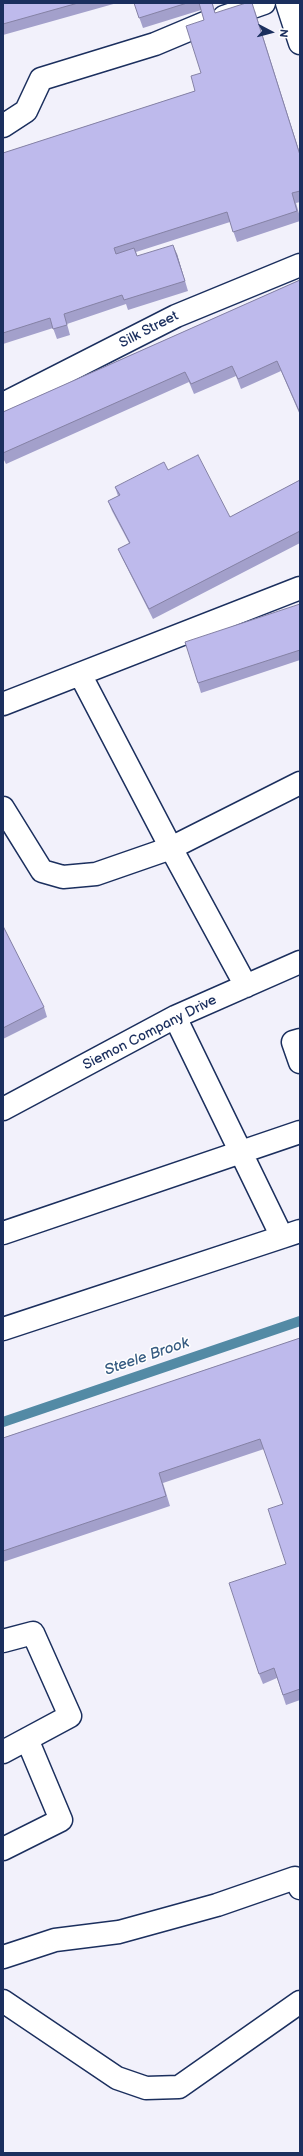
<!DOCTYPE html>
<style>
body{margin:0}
#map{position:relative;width:303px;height:2156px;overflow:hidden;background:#f2f1fb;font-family:"Balsamiq Sans",sans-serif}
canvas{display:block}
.frame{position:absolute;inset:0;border:4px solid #1b2f5e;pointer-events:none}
.north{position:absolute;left:251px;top:12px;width:40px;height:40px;-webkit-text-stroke:3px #fff;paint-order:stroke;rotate:96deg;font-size:11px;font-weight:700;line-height:16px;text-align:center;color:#1b2f5e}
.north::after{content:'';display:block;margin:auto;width:14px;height:18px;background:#1b2f5e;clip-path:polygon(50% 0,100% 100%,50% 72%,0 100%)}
</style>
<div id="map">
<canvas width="303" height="2156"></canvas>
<div class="frame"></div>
<div class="north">N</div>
</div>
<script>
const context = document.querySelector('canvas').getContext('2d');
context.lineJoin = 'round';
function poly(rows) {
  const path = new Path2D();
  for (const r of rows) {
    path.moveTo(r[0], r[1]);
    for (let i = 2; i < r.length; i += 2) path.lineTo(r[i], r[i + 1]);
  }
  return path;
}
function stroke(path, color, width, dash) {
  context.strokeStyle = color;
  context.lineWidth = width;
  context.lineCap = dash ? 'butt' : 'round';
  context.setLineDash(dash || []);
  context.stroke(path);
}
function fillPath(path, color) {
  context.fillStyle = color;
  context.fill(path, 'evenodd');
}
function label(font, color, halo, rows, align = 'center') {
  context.font = font + ' "Balsamiq Sans",sans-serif';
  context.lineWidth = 3;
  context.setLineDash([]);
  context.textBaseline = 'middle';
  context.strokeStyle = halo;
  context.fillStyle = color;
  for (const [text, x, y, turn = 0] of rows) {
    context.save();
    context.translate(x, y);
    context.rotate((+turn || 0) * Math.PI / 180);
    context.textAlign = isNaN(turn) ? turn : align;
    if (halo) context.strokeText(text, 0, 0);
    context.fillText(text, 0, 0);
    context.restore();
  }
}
stroke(poly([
 [3,1422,300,1321]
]), '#538aa5', 10);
const minor = poly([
 [224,17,264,3],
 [3,126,26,111,41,79,155,44,205,23],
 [3,404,176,316,300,265],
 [3,704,300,588],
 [3,808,42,871,63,877,96,874,171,848,80,674],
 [246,986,171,848,300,783],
 [300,1040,293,1042,300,1062],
 [3,1109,175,1017,300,962],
 [3,1233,300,1132],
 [282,1237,300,1231],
 [3,1329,282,1237,175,1017],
 [3,1641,33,1633,70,1716,3,1752],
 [3,1849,61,1820,27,1739],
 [3,1957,55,1940,119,1932,217,1905,295,1878,300,1888],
 [3,2001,117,2078,146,2088,179,2087,300,2002]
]);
const major = poly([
 [287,3,300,43]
]);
stroke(minor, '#1b2f5e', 25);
stroke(major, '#1b2f5e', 25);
stroke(minor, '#fff', 22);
stroke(major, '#fff', 22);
fillPath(poly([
 [3,3,117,3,3,35],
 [134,3,215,3,213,4,215,13,255,11,300,154,300,202,296,203,300,217,300,221,237,242,230,222,136,252,137,256,177,254,188,291,128,310,126,304,67,324,70,335,57,339,53,328,3,344,3,153,195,91,201,73,204,20,201,10,143,28],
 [300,280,300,415,281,371,241,389,236,376,194,394,189,382,6,464,3,458,3,412],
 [168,470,230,517,300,480,300,543,153,619,122,558,118,549,129,543,112,511,108,501,118,496,115,487],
 [300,604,300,660,201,693,198,683],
 [3,926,44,1007,47,1017,3,1039],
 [300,1338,300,1700,286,1705,277,1678,263,1684,259,1674,286,1564,283,1504,264,1449,163,1483,170,1506,3,1562,3,1438]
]), '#a3a0cb');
fillPath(poly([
 [252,3,300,154,300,155],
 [173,245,177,254,188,291,185,281]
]), '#8582a5');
const building = poly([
 [3,3,78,3,3,24,3,3],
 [134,3,187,3,139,18,134,3],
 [199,3,212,3,215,13,246,3,252,3,300,155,300,191,292,193,297,211,233,232,227,212,114,248,116,254,134,248,137,256,173,245,185,281,124,300,122,295,64,314,67,325,53,329,50,318,3,333,3,153,195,91,191,76,201,73,186,26,204,20,199,3],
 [300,280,300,413,277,361,238,379,232,366,191,384,185,372,3,453,3,412,300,280],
 [198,455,230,517,300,480,300,531,149,609,118,549,130,543,108,501,120,495,115,487,164,462,168,470,198,455],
 [300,604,300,650,198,683,185,642,300,604],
 [3,926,44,1007,3,1028,3,926],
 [300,1338,300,1689,283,1695,274,1668,259,1674,229,1583,286,1564,268,1509,283,1504,260,1439,159,1473,166,1496,3,1551,3,1438,300,1338]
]);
fillPath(building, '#bebaec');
stroke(building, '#8582a5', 1);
label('14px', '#1b2f5e', '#fff', [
 ["Silk Street",149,330,-27],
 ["Siemon Company Drive",150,1033,-27]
]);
label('italic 15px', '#375c82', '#fff', [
 ["Steele Brook",147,1357,-19]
]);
</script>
